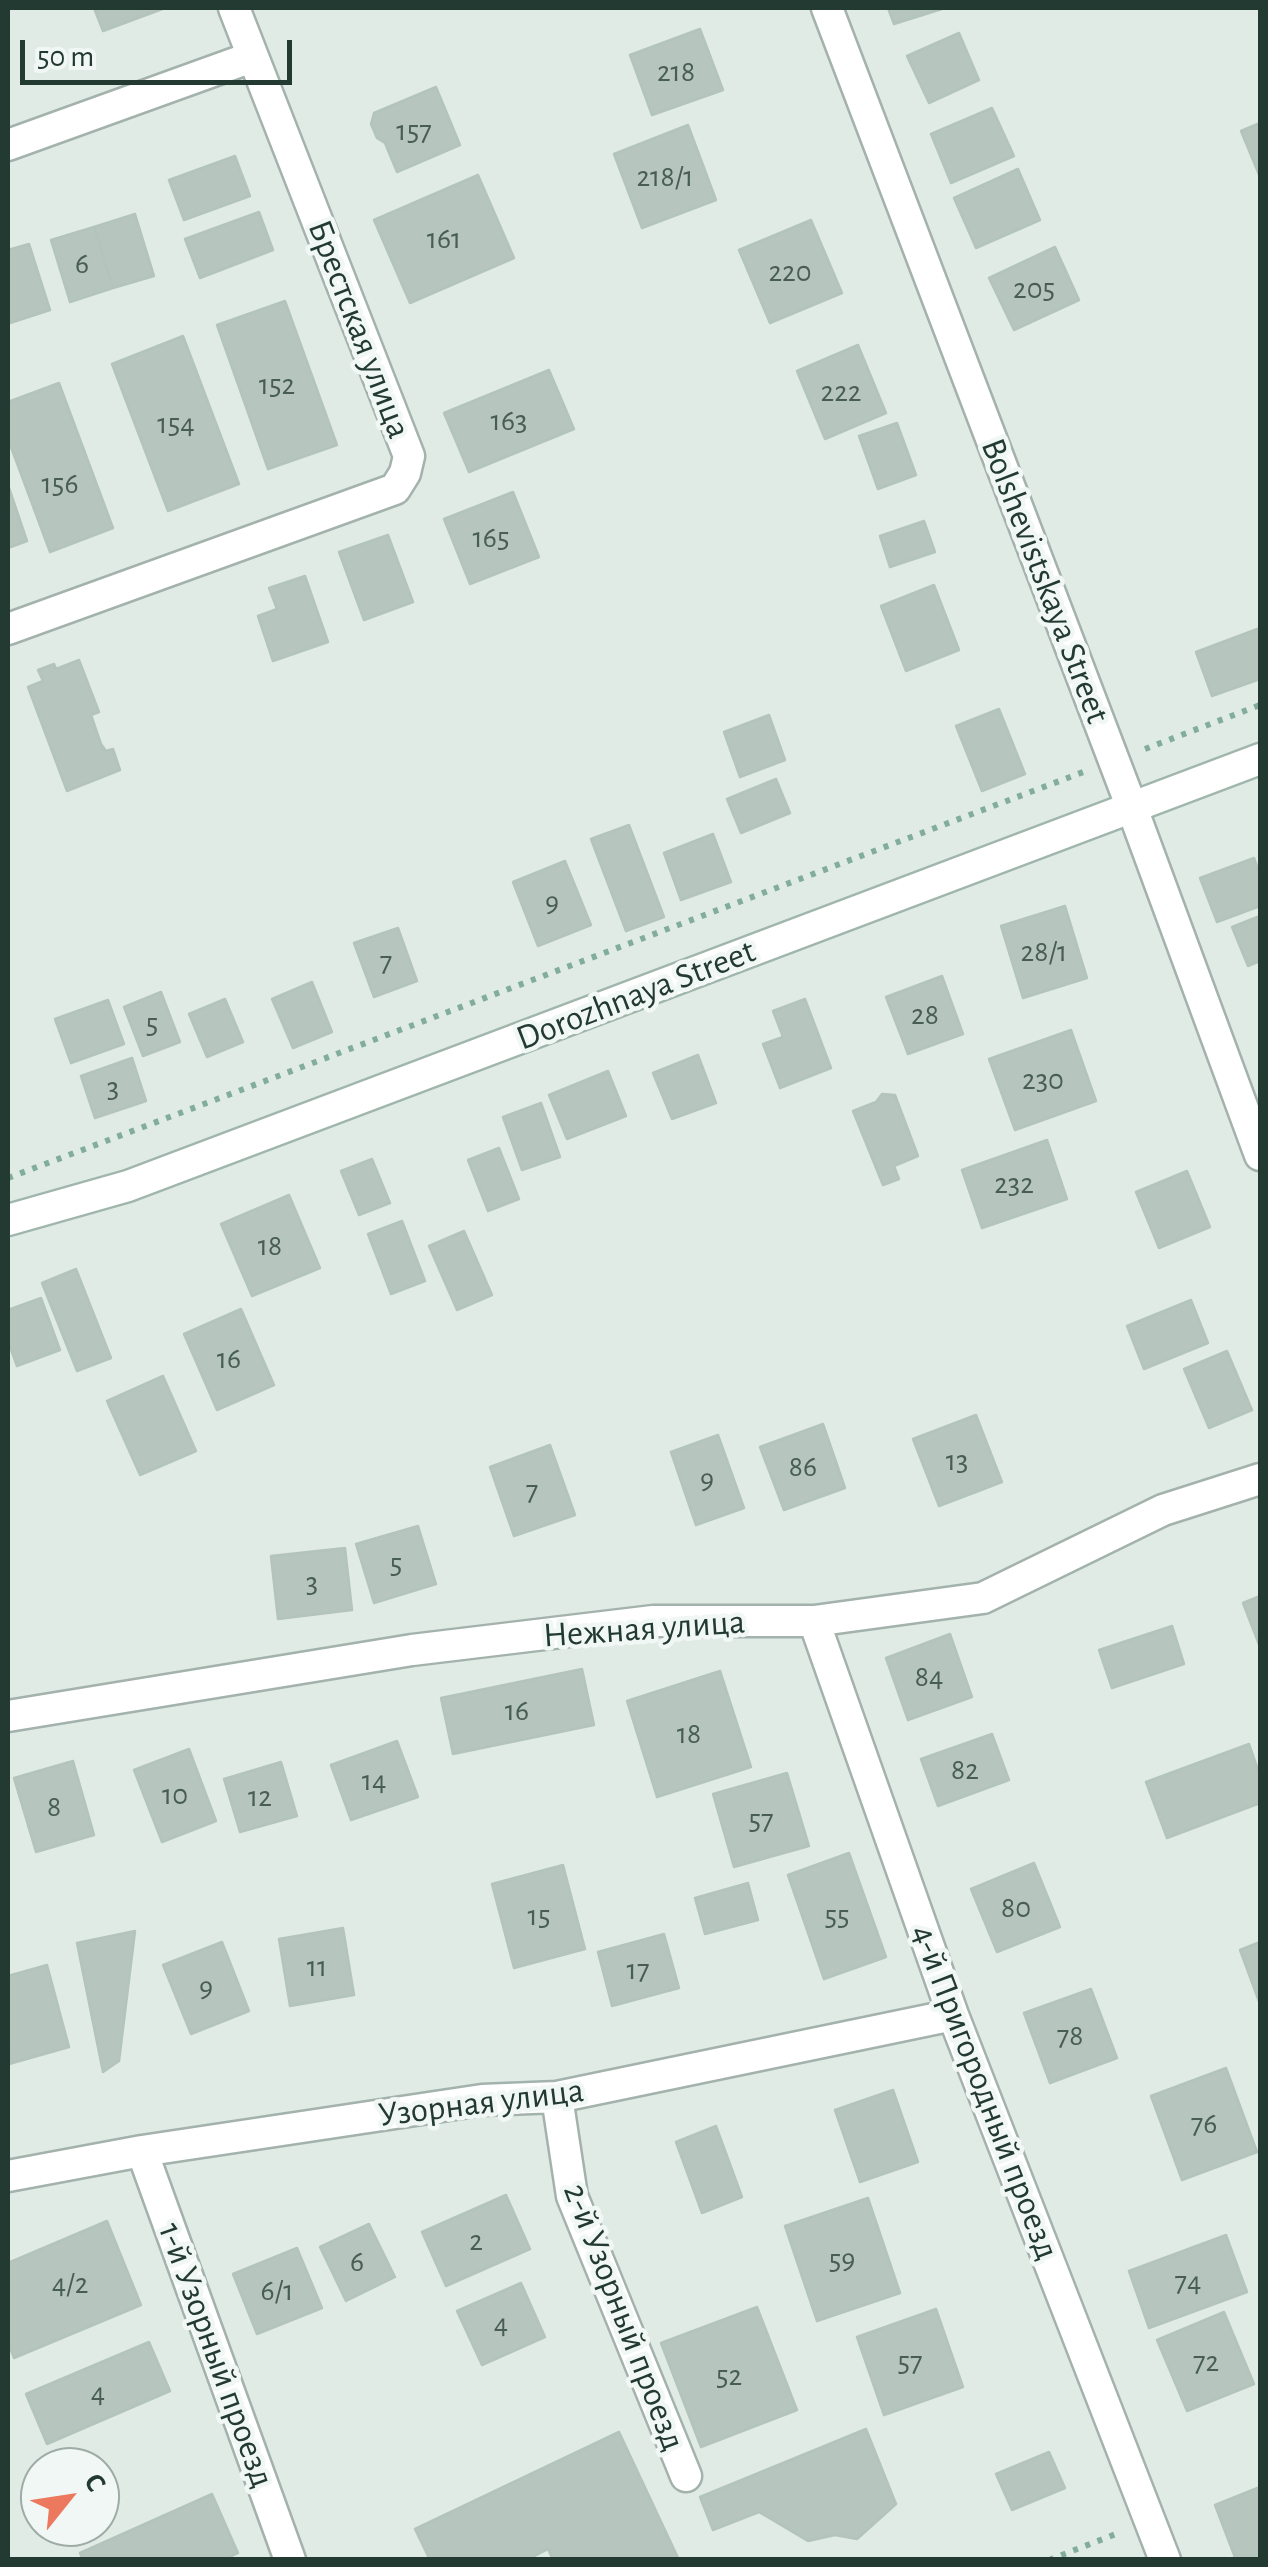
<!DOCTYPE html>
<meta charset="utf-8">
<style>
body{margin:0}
#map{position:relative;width:1268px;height:2567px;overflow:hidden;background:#e0ebe5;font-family:"Alegreya Sans",sans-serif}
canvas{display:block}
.frame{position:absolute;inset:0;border:10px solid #223a32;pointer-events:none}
.north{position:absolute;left:20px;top:2447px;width:100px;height:100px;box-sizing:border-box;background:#f1f7f4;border:2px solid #9eaba6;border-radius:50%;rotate:60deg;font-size:28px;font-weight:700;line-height:40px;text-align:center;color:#223a32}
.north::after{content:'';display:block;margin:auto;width:35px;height:45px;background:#ec785d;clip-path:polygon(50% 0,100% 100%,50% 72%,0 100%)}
.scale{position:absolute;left:20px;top:40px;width:272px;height:45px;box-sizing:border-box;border:5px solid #223a32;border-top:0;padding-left:12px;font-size:30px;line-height:35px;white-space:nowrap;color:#223a32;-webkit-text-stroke:8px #f1f7f4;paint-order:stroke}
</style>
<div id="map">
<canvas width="1268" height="2567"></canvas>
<div class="frame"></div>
<div class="north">С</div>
<div class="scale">50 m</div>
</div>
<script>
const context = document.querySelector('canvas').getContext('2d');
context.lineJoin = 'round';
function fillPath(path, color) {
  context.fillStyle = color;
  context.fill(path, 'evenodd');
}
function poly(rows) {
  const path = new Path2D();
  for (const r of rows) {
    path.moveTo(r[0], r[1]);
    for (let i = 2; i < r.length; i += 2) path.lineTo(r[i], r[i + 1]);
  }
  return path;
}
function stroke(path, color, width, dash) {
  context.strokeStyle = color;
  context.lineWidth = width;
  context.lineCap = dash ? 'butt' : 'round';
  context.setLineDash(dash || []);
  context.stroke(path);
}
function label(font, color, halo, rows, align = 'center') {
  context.font = font + ' "Alegreya Sans",sans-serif';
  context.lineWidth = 9;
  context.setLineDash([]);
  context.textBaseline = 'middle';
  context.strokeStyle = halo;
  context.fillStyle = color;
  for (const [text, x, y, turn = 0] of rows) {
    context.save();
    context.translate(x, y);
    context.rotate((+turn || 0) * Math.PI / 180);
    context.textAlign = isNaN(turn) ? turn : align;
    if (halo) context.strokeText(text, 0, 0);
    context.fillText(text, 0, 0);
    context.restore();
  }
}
const building = poly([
 [94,8,165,8,103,31,94,8],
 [888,8,945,8,894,24,888,8],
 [700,29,723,90,652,115,630,55,700,29],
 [959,33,979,80,929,103,907,56,959,33],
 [436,87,460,145,397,172,385,143,377,138,371,124,374,113,436,87],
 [992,108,1014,156,951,183,931,134,992,108],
 [1260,123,1260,177,1241,131,1260,123],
 [688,125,716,200,642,228,614,154,688,125],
 [235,156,250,196,184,220,169,180,235,156],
 [1018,169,1040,220,976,248,954,198,1018,169],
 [478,175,514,258,410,303,374,220,478,175],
 [259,212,273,250,200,278,185,239,259,212],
 [135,214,154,276,113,288,94,227,135,214],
 [811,220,842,293,770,323,739,250,811,220],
 [94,227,113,288,70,302,51,240,94,227],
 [29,244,50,310,10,323,8,315,8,250,29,244],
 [1055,247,1079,300,1014,330,989,278,1055,247],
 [285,301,337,445,268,469,217,325,285,301],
 [183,336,239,484,168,511,112,364,183,336],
 [858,345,886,413,825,439,797,371,858,345],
 [549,370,574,429,469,472,444,413,549,370],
 [59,383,113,528,50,552,8,439,8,402,59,383],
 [897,423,916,475,878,489,859,436,897,423],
 [8,485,27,541,8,548,8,485],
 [513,492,539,557,470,584,444,519,513,492],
 [924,521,935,552,890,567,880,536,924,521],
 [388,535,413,602,364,620,339,552,388,535],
 [305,576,328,642,273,661,258,616,277,609,269,588,305,576],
 [934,585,959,650,906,671,881,606,934,585],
 [1260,628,1260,679,1212,696,1196,652,1260,628],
 [79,660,99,712,91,715,101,744,106,751,113,749,120,770,67,791,28,687,43,681,38,670,54,664,56,669,79,660],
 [999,709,1025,774,982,791,956,726,999,709],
 [769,715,785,760,740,777,724,732,769,715],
 [776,779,790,813,741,833,727,799,776,779],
 [629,825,664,917,626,931,591,839,629,825],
 [713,834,731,882,681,900,664,853,713,834],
 [1254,858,1260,875,1260,906,1217,922,1200,878,1254,858],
 [565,861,591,925,538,946,513,882,565,861],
 [1065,906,1087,978,1023,998,1001,926,1065,906],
 [1260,916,1260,961,1248,966,1232,927,1260,916],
 [398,928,417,981,374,997,354,943,398,928],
 [942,976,963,1034,908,1054,886,997,942,976],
 [312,982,332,1032,293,1048,272,999,312,982],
 [161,992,180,1042,143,1056,124,1007,161,992],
 [225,999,243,1042,207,1057,189,1014,225,999],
 [805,999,831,1068,780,1088,763,1044,783,1037,773,1011,805,999],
 [108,1000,124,1044,71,1063,55,1019,108,1000],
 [1071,1030,1096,1101,1015,1130,989,1059,1071,1030],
 [698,1055,716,1103,672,1119,653,1073,698,1055],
 [132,1058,146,1101,95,1118,81,1076,132,1058],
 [608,1071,626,1116,567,1139,549,1095,608,1071],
 [882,1094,895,1095,918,1156,894,1166,899,1179,883,1185,853,1111,876,1102,882,1094],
 [541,1103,560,1157,522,1170,503,1117,541,1103],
 [1047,1140,1067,1199,982,1228,962,1170,1047,1140],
 [499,1148,519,1199,488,1211,468,1160,499,1148],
 [372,1159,390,1203,359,1215,341,1171,372,1159],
 [1187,1171,1210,1227,1159,1248,1136,1192,1187,1171],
 [289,1195,320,1268,252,1296,221,1224,289,1195],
 [402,1221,425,1281,391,1294,368,1234,402,1221],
 [464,1231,492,1295,457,1310,429,1246,464,1231],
 [76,1269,111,1358,77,1371,42,1283,76,1269],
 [41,1298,60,1350,17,1366,8,1341,8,1310,41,1298],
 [1191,1300,1208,1343,1144,1369,1127,1326,1191,1300],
 [241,1309,274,1385,217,1410,184,1334,241,1309],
 [1227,1351,1252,1410,1209,1428,1184,1369,1227,1351],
 [163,1376,196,1451,140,1475,107,1401,163,1376],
 [976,1415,1002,1482,939,1506,913,1439,976,1415],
 [823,1424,845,1488,784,1510,760,1447,823,1424],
 [718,1435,744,1508,696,1525,671,1452,718,1435],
 [550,1445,575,1515,514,1536,490,1467,550,1445],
 [418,1526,436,1584,374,1603,356,1544,418,1526],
 [345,1548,352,1610,278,1619,271,1556,345,1548],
 [1260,1596,1260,1647,1243,1603,1260,1596],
 [1172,1626,1184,1664,1112,1688,1099,1650,1172,1626],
 [950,1634,972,1697,908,1720,886,1658,950,1634],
 [582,1669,594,1725,453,1754,441,1698,582,1669],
 [720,1671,751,1767,657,1797,627,1701,720,1671],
 [992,1734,1009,1780,938,1806,921,1759,992,1734],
 [397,1741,418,1797,351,1820,331,1765,397,1741],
 [1249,1744,1260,1776,1260,1803,1167,1838,1146,1782,1249,1744],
 [189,1749,216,1821,162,1842,134,1770,189,1749],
 [73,1761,94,1835,36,1852,14,1778,73,1761],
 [281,1762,297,1816,240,1832,224,1779,281,1762],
 [787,1773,809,1846,734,1867,713,1794,787,1773],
 [849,1853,886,1957,824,1979,788,1875,849,1853],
 [1034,1863,1060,1927,997,1952,971,1889,1034,1863],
 [563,1865,585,1949,514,1968,492,1884,563,1865],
 [748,1883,758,1920,705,1934,695,1898,748,1883],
 [343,1928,354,1995,290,2006,279,1939,343,1928],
 [135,1931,119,2061,103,2072,77,1943,135,1931],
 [664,1934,679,1988,612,2006,598,1952,664,1934],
 [222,1942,249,2011,191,2034,163,1965,222,1942],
 [1260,1942,1260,2004,1240,1950,1260,1942],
 [47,1965,69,2047,9,2064,8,1976,47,1965],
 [1091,1989,1117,2058,1050,2083,1024,2013,1091,1989],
 [1226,2068,1257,2152,1182,2180,1151,2096,1226,2068],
 [893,2090,918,2162,860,2182,835,2110,893,2090],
 [716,2126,742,2197,702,2213,676,2142,716,2126],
 [506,2195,530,2249,446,2286,422,2232,506,2195],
 [868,2198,900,2293,817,2321,785,2226,868,2198],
 [107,2221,141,2305,14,2358,8,2342,8,2263,107,2221],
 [369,2224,395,2277,346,2301,320,2247,369,2224],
 [1226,2235,1247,2292,1149,2328,1129,2271,1226,2235],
 [297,2248,322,2308,257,2334,233,2274,297,2248],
 [521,2283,545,2337,482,2365,457,2311,521,2283],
 [757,2307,797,2410,701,2447,661,2343,757,2307],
 [936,2309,963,2387,884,2415,857,2337,936,2309],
 [1224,2312,1254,2384,1187,2411,1157,2340,1224,2312],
 [149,2342,170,2391,47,2444,26,2394,149,2342],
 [866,2429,896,2504,857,2539,835,2535,808,2541,759,2512,713,2530,700,2497,866,2429],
 [619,2432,679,2560,553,2560,548,2549,527,2560,430,2560,415,2529,619,2432],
 [1049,2452,1065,2488,1012,2510,996,2474,1049,2452],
 [1260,2487,1260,2560,1236,2560,1215,2505,1260,2487],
 [212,2494,238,2553,224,2560,83,2560,80,2553,212,2494]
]);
fillPath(building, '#b6c5be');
stroke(building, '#b3c4bc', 2.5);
const street = poly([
 [827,8,1132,808,1260,1155],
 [8,145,252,57],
 [8,629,395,489,405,473,409,456,234,8],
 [814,1621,953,2015,1165,2560],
 [8,1716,412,1650,653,1621,814,1621,983,1598,1163,1510,1260,1479],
 [557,2097,572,2196,686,2476],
 [142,2151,290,2560],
 [8,2176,142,2151,482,2100,557,2097,953,2015]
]);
const secondary = poly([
 [8,1220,128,1186,1260,759]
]);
stroke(street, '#a3b2ac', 35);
stroke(secondary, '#a0b6ad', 35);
stroke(poly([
 [1145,749,1260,705],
 [8,1178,1086,771],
 [1049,2560,1121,2532]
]), '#82ad9d', 6, [5, 8]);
stroke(street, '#fff', 30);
stroke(secondary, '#fff', 30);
label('30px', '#475d55', null, [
 ["218",676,72],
 ["157",414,131],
 ["218/1",665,177],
 ["161",444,239],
 ["6",82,264],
 ["220",790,272],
 ["205",1034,289],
 ["152",277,385],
 ["222",841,392],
 ["163",509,421],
 ["154",176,424],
 ["156",60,484],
 ["165",491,538],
 ["9",552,903],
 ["28/1",1044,952],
 ["7",386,962],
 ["28",925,1015],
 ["5",152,1024],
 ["230",1043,1080],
 ["3",113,1088],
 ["232",1014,1184],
 ["18",270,1246],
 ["16",229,1359],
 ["13",957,1461],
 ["86",803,1467],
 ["9",707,1480],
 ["7",532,1491],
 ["5",396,1564],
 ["3",312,1583],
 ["84",929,1677],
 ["16",517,1711],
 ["18",689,1734],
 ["82",965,1770],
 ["14",374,1781],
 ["10",175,1795],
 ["12",260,1797],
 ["8",54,1807],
 ["57",761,1820],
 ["80",1016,1908],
 ["15",539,1916],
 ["55",837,1916],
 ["11",317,1967],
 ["17",638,1970],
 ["9",206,1988],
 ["78",1070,2036],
 ["76",1204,2124],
 ["2",476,2241],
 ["59",842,2260],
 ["6",357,2262],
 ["74",1188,2282],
 ["4/2",70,2284],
 ["6/1",277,2291],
 ["4",501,2324],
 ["57",910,2362],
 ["72",1206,2362],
 ["52",729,2376],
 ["4",98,2393]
]);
label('35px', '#223a32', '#f1f7f4', [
 ["Брестская улица",359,329,69],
 ["Bolshevistskaya Street",1045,581,69],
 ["Dorozhnaya Street",636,995,-21],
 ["Нежная улица",644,1629,-4],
 ["4-й Пригородный проезд",985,2092,69],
 ["Узорная улица",481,2103,-7],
 ["2-й Узорный проезд",624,2317,69],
 ["1-й Узорный проезд",216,2355,70]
]);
</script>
